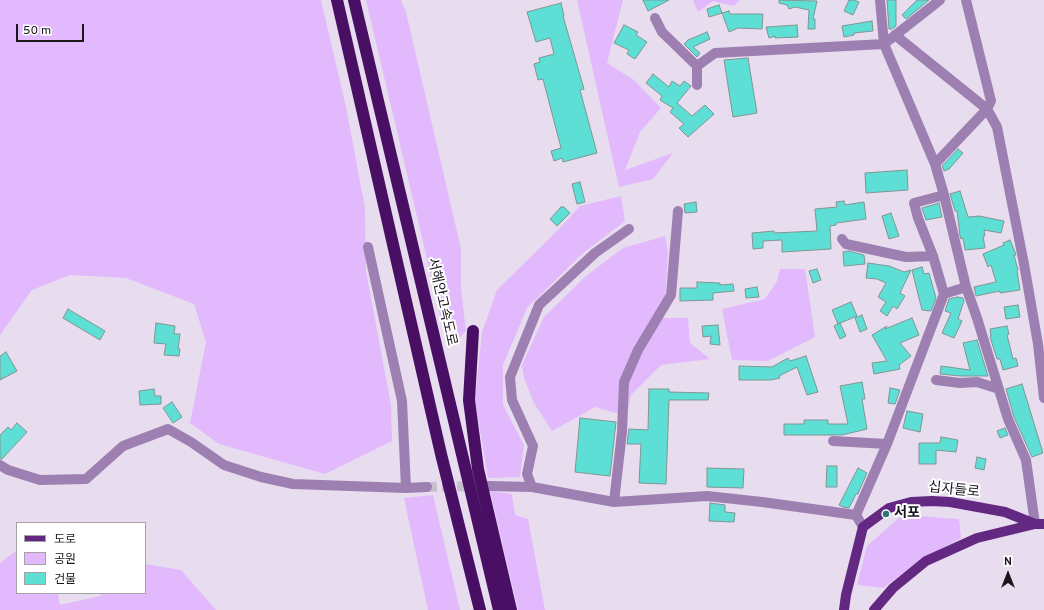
<!DOCTYPE html>
<meta charset="utf-8">
<style>
body{margin:0}
#map{position:relative;width:1044px;height:610px;overflow:hidden;background:#e7ddee;font-family:Overpass,"Noto Sans KR",sans-serif}
canvas{display:block}
.legend{position:absolute;left:16px;top:522px;width:130px;height:72px;box-sizing:border-box;background:#fff;border:1px solid #a4a2a5;margin:0;padding:5px 7px;list-style:none;font-size:12px;color:#1b171d}
.legend li{display:flex;align-items:center;gap:8px;height:20px}
.legend b{width:20px;border:1px solid #a4a2a5}
.north{position:absolute;left:988px;top:554px;width:40px;height:40px;-webkit-text-stroke:3px #fff;paint-order:stroke;rotate:0deg;font-size:11px;font-weight:700;line-height:16px;text-align:center;color:#1b171d}
.north::after{content:'';display:block;margin:auto;width:14px;height:18px;background:#1b171d;clip-path:polygon(50% 0,100% 100%,50% 72%,0 100%)}
.scale{position:absolute;left:16px;top:24px;width:68px;height:18px;box-sizing:border-box;border:2px solid #1b171d;border-top:0;padding-left:5px;font-size:12px;line-height:14px;white-space:nowrap;color:#1b171d;-webkit-text-stroke:3px #fff;paint-order:stroke}
</style>
<div id="map">
<canvas width="1044" height="610"></canvas>
<ul class="legend">
<li><b style="height:5px;background:#632882"></b>도로</li>
<li><b style="height:11px;background:#e2b9fd"></b>공원</li>
<li><b style="height:11px;background:#5ddfd5"></b>건물</li>
</ul>
<div class="north">N</div>
<div class="scale">50 m</div>
</div>
<script>
const context = document.querySelector('canvas').getContext('2d');
context.lineJoin = 'round';
function fillPath(path, color) {
  context.fillStyle = color;
  context.fill(path, 'evenodd');
}
function poly(rows) {
  const path = new Path2D();
  for (const r of rows) {
    path.moveTo(r[0], r[1]);
    for (let i = 2; i < r.length; i += 2) path.lineTo(r[i], r[i + 1]);
  }
  return path;
}
function stroke(path, color, width, dash) {
  context.strokeStyle = color;
  context.lineWidth = width;
  context.lineCap = dash ? 'butt' : 'round';
  context.setLineDash(dash || []);
  context.stroke(path);
}
function label(font, color, halo, rows, align = 'center') {
  context.font = font + ' Overpass,"Noto Sans KR",sans-serif';
  context.lineWidth = 4;
  context.setLineDash([]);
  context.textBaseline = 'middle';
  context.strokeStyle = halo;
  context.fillStyle = color;
  for (const [text, x, y, turn = 0] of rows) {
    context.save();
    context.translate(x, y);
    context.rotate((+turn || 0) * Math.PI / 180);
    context.textAlign = isNaN(turn) ? turn : align;
    if (halo) context.strokeText(text, 0, 0);
    context.fillText(text, 0, 0);
    context.restore();
  }
}
fillPath(poly([
 [0,0,321,0,346,107,365,208,366,271,391,405,392,441,325,474,219,444,190,423,206,342,194,304,126,278,70,275,32,290,0,335],
 [366,0,401,0,406,12,461,249,461,288,466,331,452,345,443,327],
 [577,0,623,0,607,63,634,80,661,108,640,132,625,170,673,153,653,179,619,187],
 [693,0,740,0,734,6,713,1,698,12],
 [621,196,625,221,582,254,527,308,503,365,503,405,524,445,520,477,488,478,475,400,482,332,497,290,560,228,580,206],
 [665,236,668,251,664,318,688,318,690,343,710,359,661,365,631,395,627,416,595,407,552,431,534,403,524,378,522,365,544,317,586,276,623,248],
 [780,269,805,269,815,337,768,361,732,360,722,309,765,299,777,281],
 [490,491,512,494,515,515,528,519,545,610,518,610],
 [433,495,460,610,428,610,404,498],
 [902,515,959,519,961,538,922,559,883,588,857,585,867,546],
 [17,550,17,593,58,593,60,605,100,596,103,593,145,593,145,564,181,570,216,610,0,610,0,563]
]), '#e2b9fd');
const building = poly([
 [643,0,669,0,648,11,643,0],
 [779,0,817,1,813,19,815,19,815,29,808,29,809,10,795,7,789,9,787,5,779,3,779,0],
 [849,0,854,0,859,2,853,15,844,11,849,0],
 [887,0,896,0,896,26,892,29,889,29,887,0],
 [917,0,929,0,906,19,902,15,917,0],
 [561,3,564,16,563,16,584,89,580,90,597,153,563,162,562,158,554,161,551,151,561,148,543,79,538,80,534,64,540,62,539,58,554,54,550,38,536,42,527,12,561,3],
 [719,5,722,13,709,17,707,9,719,5],
 [729,11,730,14,763,14,762,29,738,28,729,32,722,13,729,11],
 [872,21,873,31,854,33,854,35,844,37,842,26,872,21],
 [624,25,638,32,636,35,647,42,635,59,627,54,629,50,614,43,624,25],
 [797,25,798,37,775,38,775,36,769,38,766,27,797,25],
 [707,32,710,39,693,47,700,53,697,57,684,44,688,40,707,32],
 [748,58,757,113,733,117,724,60,748,58],
 [653,74,669,87,672,81,680,86,684,81,691,86,677,103,692,116,705,105,714,114,688,137,679,128,684,124,670,112,673,108,660,100,662,96,646,83,653,74],
 [958,149,963,153,949,169,944,171,942,166,958,149],
 [907,170,908,190,866,193,865,173,907,170],
 [580,182,585,202,577,204,572,184,580,182],
 [960,191,968,217,979,216,1004,221,1001,233,984,230,985,236,983,236,985,248,965,250,963,238,961,239,960,236,957,211,955,211,950,194,960,191],
 [844,201,845,205,864,202,866,219,836,223,836,225,830,226,831,249,782,252,782,240,763,241,763,248,753,249,752,233,774,231,774,233,817,231,815,209,837,207,836,202,844,201],
 [696,202,697,212,685,213,684,204,696,202],
 [939,203,942,217,926,220,922,208,939,203],
 [561,207,564,207,570,213,557,226,550,219,561,207],
 [891,213,899,236,889,239,882,216,891,213],
 [1010,240,1015,252,1016,255,1014,255,1018,270,1017,271,1020,290,1000,293,1000,291,976,296,974,287,996,282,991,265,988,267,983,254,1004,245,1003,243,1010,240],
 [849,251,864,255,865,264,844,266,843,252,849,251],
 [868,263,889,266,904,272,911,270,900,293,905,296,897,309,893,306,887,316,880,311,886,302,878,297,886,283,877,279,866,278,868,263],
 [922,267,924,274,929,273,936,298,931,311,922,310,912,270,922,267],
 [817,269,821,280,813,283,809,271,817,269],
 [697,282,720,283,720,285,733,284,734,291,713,293,713,300,680,301,680,288,697,288,697,282],
 [757,287,759,297,746,298,745,289,757,287],
 [958,297,963,298,964,301,958,319,962,321,954,338,942,333,951,313,945,311,949,299,958,297],
 [851,302,857,316,838,324,832,310,851,302],
 [1018,305,1020,317,1006,319,1004,307,1018,305],
 [68,309,105,331,100,340,63,318,68,309],
 [862,315,867,329,860,332,855,318,862,315],
 [912,318,919,335,900,343,911,356,899,365,900,369,874,374,872,363,887,361,872,335,887,326,885,329,912,318],
 [156,323,175,326,174,334,180,334,178,349,180,349,179,356,164,355,166,344,154,343,156,323],
 [840,323,846,336,840,339,834,326,840,323],
 [718,325,720,345,710,344,711,336,703,337,702,326,718,325],
 [1007,326,1009,334,1007,335,1013,359,1016,358,1018,366,1003,370,1000,359,997,359,990,337,991,337,990,329,1007,326],
 [977,340,988,376,960,376,940,374,941,366,970,370,963,343,977,340],
 [6,352,17,371,0,380,0,356,6,352],
 [806,356,818,392,807,395,797,367,779,376,780,378,771,380,739,380,739,366,772,367,788,358,790,361,806,356],
 [862,382,865,399,862,399,867,429,842,435,784,435,784,424,804,424,804,420,828,420,828,424,848,424,840,386,862,382],
 [1022,384,1043,453,1032,457,1014,417,1006,389,1022,384],
 [890,388,900,390,895,404,888,403,890,388],
 [154,389,155,396,161,396,161,404,140,405,139,391,154,389],
 [649,389,669,389,669,392,709,393,708,400,669,400,666,484,639,483,641,444,627,444,629,429,648,430,649,389],
 [172,402,182,417,173,423,163,408,172,402],
 [907,411,923,414,920,432,903,428,907,411],
 [580,418,616,422,610,476,575,472,580,418],
 [17,423,27,432,2,459,0,459,0,435,8,427,11,430,17,423],
 [1005,428,1008,435,1000,438,997,431,1005,428],
 [941,437,958,440,956,452,936,450,936,464,919,464,919,443,940,443,941,437],
 [977,457,986,459,984,470,975,468,977,457],
 [827,466,837,466,837,487,826,487,827,466],
 [707,468,744,469,743,488,707,487,707,468],
 [858,468,867,473,859,491,858,494,856,494,849,508,843,507,839,505,858,468],
 [710,503,725,505,725,512,735,513,734,522,709,521,710,503]
]);
fillPath(building, '#5ddfd5');
stroke(building, '#809593', 1);
stroke(poly([
 [427,487,476,486]
]), '#c8bfcf', 10, [10, 5]);
stroke(poly([
 [880,0,884,44,935,164,944,195,966,287,977,318,1008,419,1026,460,1035,524],
 [966,0,991,101,987,109,997,127,1024,264,1038,344,1044,398],
 [655,18,662,32,697,66],
 [895,35,987,109,935,164],
 [697,85,697,66,715,53,884,44,940,0],
 [944,195,914,203,918,218,933,256,944,294],
 [629,229,595,253,539,305,510,377,512,400,533,446,527,474,532,487,614,502,707,496,762,502,856,515,863,527],
 [842,239,846,244,906,257,933,256],
 [368,247,402,401,406,488,427,487],
 [936,380,960,383,977,382,999,389],
 [833,441,887,444],
 [0,465,8,470,40,480,86,479,123,446,168,429,191,442,224,465,261,477,293,484,406,488],
 [488,486,532,487],
 [614,502,622,432,624,382,638,350,671,295,678,211],
 [856,515,887,444,944,294,966,287]
]), '#9d80b1', 10);
stroke(poly([
 [844,610,846,595,863,527,889,508,911,502,932,501,950,502,1005,512,1035,524],
 [874,610,893,588,926,561,977,538,1035,524,1044,524]
]), '#632882', 10);
stroke(poly([
 [337,0,441,454,480,610],
 [354,0,499,610],
 [473,331,469,400,478,469,511,610]
]), '#490f64', 12);
for (const [x, y, r, color] of [
 [886,514,4,"#2e7771"]
]) {
  const dot = new Path2D();
  dot.arc(x, y, r, 0, 2 * Math.PI);
  context.fillStyle = color;
  context.fill(dot);
  stroke(dot, '#fff', 1.5);
}
label('14px', '#1b171d', '#fff', [
 ["서해안고속도로",441,302,77],
 ["십자들로",954,491,6]
]);
label('bold 14px', '#1b171d', '#fff', [
 ["서포",894,514]
], 'left');
</script>
